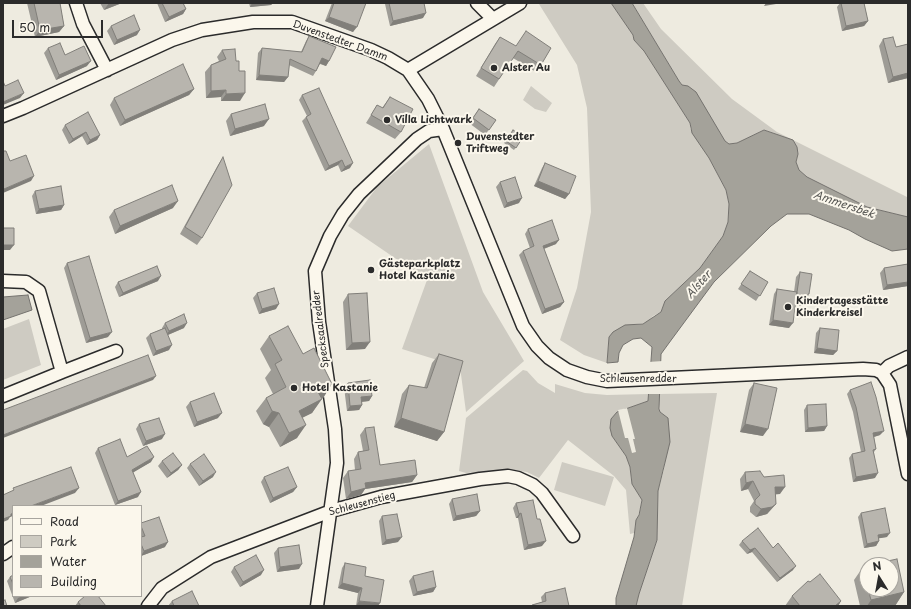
<!DOCTYPE html>
<meta charset="utf-8">
<style>
body{margin:0}
#map{position:relative;width:911px;height:609px;overflow:hidden;background:#eeebe0;font-family:"Playpen Sans",sans-serif}
canvas{display:block}
.frame{position:absolute;inset:0;border:4px solid #2b2b2b;pointer-events:none}
.legend{position:absolute;left:12px;top:505px;width:130px;height:92px;box-sizing:border-box;background:#fbf7ec;border:1px solid #a8a59f;margin:0;padding:5px 7px;list-style:none;font-size:12px;color:#2b2b2b}
.legend li{display:flex;align-items:center;gap:8px;height:20px}
.legend b{width:20px;border:1px solid #a8a59f}
.north{position:absolute;left:859px;top:557px;width:40px;height:40px;box-sizing:border-box;background:#fbf7ec;border:1px solid #a8a59f;border-radius:50%;rotate:349deg;font-size:11px;font-weight:700;line-height:16px;text-align:center;color:#2b2b2b}
.north::after{content:'';display:block;margin:auto;width:14px;height:18px;background:#2b2b2b;clip-path:polygon(50% 0,100% 100%,50% 72%,0 100%)}
.scale{position:absolute;left:12px;top:20px;width:91px;height:18px;box-sizing:border-box;border:2px solid #2b2b2b;border-top:0;padding-left:5px;font-size:12px;line-height:14px;white-space:nowrap;color:#2b2b2b;-webkit-text-stroke:3px #fbf7ec;paint-order:stroke}
</style>
<div id="map">
<canvas width="911" height="609"></canvas>
<div class="frame"></div>
<ul class="legend">
<li><b style="height:5px;background:#fbf7ec"></b>Road</li>
<li><b style="height:11px;background:#cecbc2"></b>Park</li>
<li><b style="height:11px;background:#a4a29a"></b>Water</li>
<li><b style="height:11px;background:#b8b5ae"></b>Building</li>
</ul>
<div class="north">N</div>
<div class="scale">50 m</div>
</div>
<script>
const context = document.querySelector('canvas').getContext('2d');
context.lineJoin = 'round';
function fillPath(path, color) {
  context.fillStyle = color;
  context.fill(path, 'evenodd');
}
function poly(rows) {
  const path = new Path2D();
  for (const r of rows) {
    path.moveTo(r[0], r[1]);
    for (let i = 2; i < r.length; i += 2) path.lineTo(r[i], r[i + 1]);
  }
  return path;
}
function stroke(path, color, width, dash) {
  context.strokeStyle = color;
  context.lineWidth = width;
  context.lineCap = dash ? 'butt' : 'round';
  context.setLineDash(dash || []);
  context.stroke(path);
}
function label(font, color, halo, rows, align = 'center') {
  context.font = font + ' "Playpen Sans",sans-serif';
  context.lineWidth = 4;
  context.setLineDash([]);
  context.textBaseline = 'middle';
  context.strokeStyle = halo;
  context.fillStyle = color;
  for (const [text, x, y, turn = 0] of rows) {
    context.save();
    context.translate(x, y);
    context.rotate((+turn || 0) * Math.PI / 180);
    context.textAlign = isNaN(turn) ? turn : align;
    if (halo) context.strokeText(text, 0, 0);
    context.fillText(text, 0, 0);
    context.restore();
  }
}
fillPath(poly([
 [541,3,611,3,633,35,634,40,644,51,690,123,690,128,709,158,726,190,729,204,728,222,723,236,700,268,665,301,661,312,653,316,647,323,637,324,609,337,607,363,584,355,560,340,577,288,591,212,587,108,577,65,539,4],
 [632,3,643,3,661,29,732,99,777,132,907,197,908,196,908,217,867,207,807,177,799,170,796,162,798,154,793,140,764,130,737,143,729,144,725,141,722,138,720,133,679,81],
 [531,86,552,103,546,112,535,109,523,100],
 [429,144,483,292,524,361,466,412,460,367,402,349,427,280,348,226,377,187],
 [29,319,41,365,3,380,3,329],
 [523,370,527,371,538,383,555,393,555,384,585,393,607,395,648,394,648,401,617,412,612,436,626,456,630,467,632,484,642,500,634,533,630,534,626,490,614,476,568,440,539,478,527,472,513,470,466,473,459,471,466,418],
 [717,393,682,606,636,606,639,594,657,540,658,491,664,469,668,418,660,412,659,394],
 [562,462,614,477,605,506,554,490]
]), '#cecbc2');
const water = poly([
 [611,3,632,3,679,81,682,85,688,86,696,92,725,141,729,144,737,143,764,130,793,140,797,147,798,154,796,162,799,170,807,177,867,207,908,217,908,249,892,251,865,239,849,230,809,214,787,214,771,226,714,282,669,343,661,354,659,409,660,412,668,418,670,442,658,491,657,540,639,594,636,606,616,606,616,598,634,537,636,520,639,515,642,500,632,484,630,467,626,456,612,436,610,428,611,419,617,412,648,401,652,347,641,338,633,339,623,345,619,353,618,362,607,363,609,337,613,332,625,325,643,324,661,312,665,301,700,268,723,236,728,222,729,204,726,190,709,158,692,133,690,123,644,51,634,40,633,35,611,3],
 [28,295,32,310,3,320,3,297,28,295]
]);
fillPath(water, '#a4a29a');
stroke(water, '#74726e', 1);
fillPath(poly([
 [663,361,661,394,646,394,648,362],
 [627,408,635,439,633,439,636,452,632,453,628,438,625,438,618,410]
]), '#eeebe0');
const minor = poly([
 [76,3,83,24,107,70],
 [477,3,493,19],
 [408,70,520,3],
 [3,116,23,108,172,40,202,30,253,22,292,22,371,50,388,58,408,70,428,99,443,129,523,326,537,346,549,358,567,370,587,377,607,381,863,369,876,370,882,373,890,385,908,474],
 [3,281,26,282,39,291,62,372,116,351],
 [882,373,889,366,908,357],
 [3,396,62,372],
 [3,554,13,547],
 [148,606,162,588,211,557,331,511,381,497,480,479,508,476,518,478,533,485,542,493,573,536],
 [317,606,337,463,335,429,319,322,315,271,330,236,343,214,359,194,417,139,429,131,443,129]
]);
stroke(minor, '#2b2b2b', 15);
stroke(minor, '#fbf7ec', 12);
fillPath(poly([
 [27,3,60,3,64,26,59,32,35,37],
 [100,3,122,3,104,10],
 [157,3,183,3,186,9,183,14,165,22],
 [249,3,273,3,271,5,250,7],
 [332,3,366,3,353,32,325,21],
 [386,3,424,3,423,18,390,26,385,4],
 [840,3,864,3,868,21,864,26,842,31,837,7],
 [111,26,137,35,114,45,107,31],
 [309,36,329,61,326,66,320,64,316,71,313,76,289,65,288,77,284,82,256,80,258,53,262,48,301,52,306,41],
 [500,37,541,65,536,72,513,58,494,87,476,76,495,44],
 [883,39,896,47,908,44,908,78,888,83,879,46],
 [48,48,65,55,87,66,56,80,44,53],
 [222,50,236,61,239,71,240,101,221,101,221,97,206,98,205,72,211,65,219,61,217,57],
 [194,89,189,95,120,126,110,105,114,98],
 [302,95,350,168,341,172,338,165,325,171,302,121,307,116,299,100],
 [390,97,401,132,395,139,366,123,377,105,382,108],
 [479,109,496,120,485,135,469,123],
 [231,114,264,126,230,136,226,121],
 [65,125,100,135,97,140,87,145,82,136,69,144,62,130],
 [513,130,523,137,514,150,504,143],
 [223,157,202,238,197,245,180,234,218,165],
 [545,163,569,194,565,199,534,186,542,168],
 [500,182,519,203,504,208,496,187],
 [35,191,64,205,61,210,36,214,32,196],
 [173,208,115,234,109,217,114,210],
 [528,229,556,244,544,249,564,302,560,307,542,314,519,255,523,251,530,248,525,234],
 [67,263,108,337,86,343,64,268],
 [908,264,908,286,883,290,880,273,884,268],
 [750,271,768,282,756,301,738,289],
 [800,272,807,297,807,301,803,306,795,305,789,328,769,325,774,294,777,289,794,292,796,277],
 [158,281,119,297,115,287,118,282],
 [257,293,276,309,259,314,253,298],
 [348,294,365,349,346,350,343,302],
 [165,323,184,328,168,335,169,350,153,356,146,338,150,334,162,329,162,328],
 [820,328,837,351,833,355,814,353,816,333],
 [269,336,303,354,332,384,323,398,321,399,312,413,302,418,297,438,280,447,269,427,263,424,256,411,266,398,273,394,265,378,271,370,260,349],
 [439,354,444,432,437,441,394,427,402,394,409,385,424,388,432,363],
 [348,383,372,396,369,401,362,402,362,405,359,410,347,411,344,387],
 [754,383,763,436,740,432,749,390],
 [850,390,880,435,874,437,876,449,874,452,875,478,853,482,849,458,852,454,861,452,853,412,847,394],
 [190,402,218,418,194,427,186,407],
 [807,405,827,426,824,431,805,432,804,410],
 [139,424,162,439,143,446,136,429],
 [365,428,380,465,417,475,412,482,365,489,361,495,346,499,343,478,348,471,355,470,354,459,358,452,363,451,360,435],
 [98,448,127,457,151,462,133,472,138,497,115,505,95,453],
 [162,461,182,465,178,470,167,478,158,466],
 [190,464,213,477,199,486,187,468],
 [745,472,764,477,780,494,775,494,776,504,767,514,756,517,750,512,750,507,754,501,748,489,741,491,740,479],
 [264,477,297,487,293,492,270,503,261,482],
 [452,499,480,511,476,516,453,521,449,504],
 [516,503,542,546,524,550,518,518,516,518,513,508],
 [861,513,887,537,879,538,879,541,876,546,864,548,858,517],
 [382,516,398,542,382,545,379,521],
 [141,523,165,547,141,556],
 [742,541,773,548,793,570,777,582,752,552,747,554,739,545],
 [278,548,299,569,277,572,274,553],
 [345,563,365,576,384,580,356,606,358,593,338,588,342,568],
 [867,566,867,589,891,589,904,592,895,606,860,606,854,580,863,567],
 [234,567,261,575,240,587,231,572],
 [13,575,13,596,32,596,15,603,7,581,10,577],
 [413,576,436,587,433,592,413,596,409,581],
 [810,582,841,601,838,606,785,606,792,596],
 [545,593,569,606,531,606,532,605,542,602,541,597],
 [172,601,199,606,168,606],
 [78,602,106,606,75,606]
]), '#9e9c96');
fillPath(poly([
 [109,3,122,3,104,10],
 [252,3,273,3,271,5,250,7],
 [766,3,782,3,764,6],
 [186,9,183,14,165,22,169,17],
 [426,13,423,18,390,26,393,21],
 [329,17,357,27,353,32,325,21],
 [868,21,864,26,842,31,846,26],
 [64,26,59,32,35,37,40,30],
 [140,30,137,35,114,45,117,40],
 [322,58,329,61,326,66,319,63],
 [91,61,87,66,56,80,59,75],
 [908,73,908,78,888,83,893,77],
 [259,75,288,77,284,82,256,80],
 [194,89,189,95,120,126,125,120],
 [226,90,221,97,206,98,211,91],
 [24,93,20,98,3,105,3,102],
 [245,93,240,101,221,101,226,94],
 [269,119,264,126,230,136,235,129],
 [86,132,82,136,69,144,73,139],
 [100,135,97,140,87,145,90,140],
 [342,160,338,165,325,171,329,166],
 [353,163,350,168,341,172,345,167],
 [34,176,31,181,3,193,3,191,4,189],
 [538,181,569,194,565,199,534,186],
 [522,198,519,203,504,208,507,203],
 [178,201,173,208,115,234,120,226],
 [64,205,61,210,36,214,39,209],
 [559,240,556,244,540,250,543,246],
 [3,245,14,245,10,250,3,250],
 [161,276,158,281,119,297,123,293],
 [908,282,908,286,883,290,887,285],
 [796,299,807,301,803,306,792,304],
 [564,302,560,307,542,314,545,309],
 [279,304,276,309,259,314,262,309],
 [773,320,793,323,789,328,769,325],
 [187,323,184,328,165,336,169,331],
 [112,332,108,337,86,343,90,338],
 [370,342,365,349,346,350,352,343],
 [172,345,169,350,153,356,156,351],
 [817,348,837,351,833,355,814,353],
 [156,376,153,380,3,438,3,435],
 [332,384,323,398,308,405,318,392],
 [372,396,369,401,358,402,361,397],
 [322,399,312,413,289,424,299,411],
 [362,405,359,410,347,411,350,406],
 [272,411,279,413,269,427,263,424],
 [222,413,218,418,194,427,197,422],
 [401,418,444,432,437,441,394,427],
 [745,424,768,429,763,436,740,432],
 [306,425,297,438,280,447,289,433],
 [827,426,824,431,805,432,808,428],
 [884,431,880,435,870,438,873,433],
 [165,434,162,439,143,446,146,441],
 [154,457,151,462,129,475,132,470],
 [182,465,178,470,167,478,171,473],
 [216,472,213,477,199,486,203,481],
 [878,473,875,478,853,482,856,477],
 [417,475,412,482,365,489,361,495,346,499,351,492,365,483],
 [753,481,748,489,741,491,746,483],
 [297,487,293,492,270,503,273,498],
 [775,487,785,487,780,494,770,495],
 [79,488,75,493,41,506,31,506],
 [141,492,138,497,115,505,118,501],
 [776,504,767,514,756,517,761,509],
 [480,511,476,516,453,521,456,516],
 [13,513,13,516,10,517,8,520,3,522,3,519],
 [521,513,518,518,516,518,519,514],
 [890,533,887,537,875,539,878,535],
 [402,537,398,542,382,545,386,540],
 [546,541,542,546,524,550,528,545],
 [879,541,876,546,864,548,867,544],
 [168,542,165,547,141,556,144,551],
 [755,548,752,552,747,554,750,550],
 [302,564,299,569,277,572,280,567],
 [796,566,793,570,777,582,780,578],
 [264,570,261,575,240,587,243,582],
 [342,583,362,588,358,593,338,588],
 [436,587,433,592,413,596,417,592],
 [904,592,895,606,867,606,871,600],
 [23,596,32,596,15,603,18,598],
 [359,601,380,603,378,606,356,606],
 [841,601,838,606,835,606]
]), '#817f7a');
const building = poly([
 [34,3,60,3,64,26,40,30,34,3],
 [162,3,183,3,186,9,169,17,162,3],
 [334,3,366,3,357,27,329,17,334,3],
 [389,3,424,3,426,13,393,21,389,3],
 [841,3,864,3,868,21,846,26,841,3],
 [134,15,140,30,117,40,111,26,134,15],
 [526,31,551,48,541,65,518,51,499,79,481,68,500,37,516,46,526,31],
 [309,36,336,47,329,61,322,58,316,71,290,59,288,77,259,75,262,48,302,52,309,36],
 [893,37,896,47,908,44,908,73,893,77,883,39,893,37],
 [60,43,65,55,84,46,91,61,59,75,48,48,60,43],
 [235,49,236,61,239,61,239,71,245,71,245,93,226,94,226,90,211,91,211,65,226,59,222,50,235,49],
 [183,64,194,89,125,120,114,98,183,64],
 [18,80,24,93,3,102,3,81,5,86,18,80],
 [319,88,353,163,345,167,342,160,329,166,306,117,311,114,302,95,319,88],
 [390,97,413,109,401,132,371,115,377,105,383,108,390,97],
 [265,104,269,119,235,129,231,114,265,104],
 [479,109,496,120,489,130,473,118,479,109],
 [88,112,100,135,90,140,86,132,73,139,65,125,88,112],
 [513,130,523,137,516,148,506,141,513,130],
 [3,151,6,151,10,161,26,155,34,176,4,189,3,186,3,151],
 [223,157,232,185,202,238,185,227,223,157],
 [545,163,576,176,569,194,538,181,545,163],
 [515,177,522,198,507,203,500,182,515,177],
 [172,185,178,201,120,226,114,210,172,185],
 [61,186,64,205,39,209,35,191,61,186],
 [552,220,559,240,543,246,564,302,545,309,523,251,534,246,528,229,552,220],
 [3,228,14,228,14,245,3,245,3,228],
 [89,256,112,332,90,338,67,263,89,256],
 [908,264,908,282,887,285,884,268,908,264],
 [157,266,161,276,123,293,118,282,157,266],
 [750,271,768,282,760,296,741,284,750,271],
 [800,272,812,274,809,294,808,294,807,301,796,299,800,272],
 [274,288,279,304,262,309,257,293,274,288],
 [777,289,797,292,793,323,773,320,777,289],
 [367,293,370,342,352,343,348,294,367,293],
 [184,314,187,323,169,331,165,323,184,314],
 [288,326,303,354,314,348,332,384,318,392,322,399,299,411,306,425,289,433,279,413,272,411,266,398,286,387,275,364,282,360,269,336,288,326],
 [165,328,172,345,156,351,150,334,165,328],
 [820,328,839,330,837,351,817,348,820,328],
 [439,354,463,361,444,432,401,418,409,385,427,388,439,354],
 [148,355,156,376,3,435,3,410,148,355],
 [370,380,372,396,361,397,362,405,350,406,348,383,370,380],
 [871,382,876,397,884,431,873,433,876,449,873,450,878,473,856,477,852,454,865,451,856,407,850,390,871,382],
 [754,383,777,388,768,429,745,424,754,383],
 [214,393,222,413,197,422,190,402,214,393],
 [826,404,827,426,808,428,807,405,826,404],
 [159,418,165,434,146,441,139,424,159,418],
 [374,427,380,465,415,460,417,475,365,483,366,488,351,492,348,471,361,469,358,452,369,450,365,428,374,427],
 [120,439,127,457,147,446,154,457,132,470,141,492,118,501,98,448,120,439],
 [173,453,182,465,171,473,162,461,173,453],
 [204,454,216,472,203,481,190,464,204,454],
 [71,467,79,488,31,506,13,506,13,513,11,514,11,516,3,519,3,495,14,490,13,488,71,467],
 [288,467,297,487,273,498,264,477,288,467],
 [760,471,764,477,784,475,785,487,775,487,776,504,772,507,761,509,755,504,755,500,760,495,753,481,746,483,745,472,760,471],
 [477,494,480,511,456,516,452,499,477,494],
 [533,500,537,519,540,519,546,541,528,545,521,513,519,514,516,503,533,500],
 [885,508,890,533,878,535,879,541,867,544,861,513,885,508],
 [397,514,402,537,386,540,382,516,397,514],
 [159,517,168,542,144,551,141,544,141,537,145,536,141,526,141,523,159,517],
 [758,528,773,548,778,543,796,566,780,578,755,548,750,550,742,541,758,528],
 [299,545,302,564,280,567,278,548,299,545],
 [256,555,264,570,243,582,234,567,256,555],
 [897,559,904,592,871,600,868,589,891,589,891,565,869,565,897,559],
 [345,563,366,567,365,576,384,580,380,603,359,601,362,588,342,583,345,563],
 [867,566,867,584,863,567,867,566],
 [433,571,436,587,417,592,413,576,433,571],
 [820,574,841,601,835,606,800,606,792,596,808,581,810,582,820,574],
 [13,575,13,584,10,577,13,575],
 [565,588,569,606,532,606,532,605,546,601,545,593,565,588],
 [192,591,199,606,174,606,172,601,192,591],
 [85,596,98,596,106,606,81,606,78,602,85,596],
 [5,600,7,606,3,606,3,601,5,600]
]);
fillPath(building, '#b8b5ae');
stroke(building, '#817f7a', 1);
for (const [x, y, r, color] of [
 [494,68,4,"#2b2b2b"],
 [387,120,4,"#2b2b2b"],
 [458,143,4,"#2b2b2b"],
 [371,270,4,"#2b2b2b"],
 [788,307,4,"#2b2b2b"],
 [294,388,4,"#2b2b2b"]
]) {
  const dot = new Path2D();
  dot.arc(x, y, r, 0, 2 * Math.PI);
  context.fillStyle = color;
  context.fill(dot);
  stroke(dot, '#fbf7ec', 1.5);
}
label('10px', '#2b2b2b', '#fbf7ec', [
 ["Duvenstedter Damm",340,41,20],
 ["Specksaalredder",321,329,-97],
 ["Schleusenredder",638,379],
 ["Schleusenstieg",362,504,-15]
]);
label('bold 10px', '#2b2b2b', '#fbf7ec', [
 ["Alster Au",502,68],
 ["Villa Lichtwark",395,120],
 ["Duvenstedter",466,137],
 ["Triftweg",466,149],
 ["Gästeparkplatz",379,264],
 ["Hotel Kastanie",379,276],
 ["Kindertagesstätte",796,301],
 ["Kinderkreisel",796,313],
 ["Hotel Kastanie",302,388]
], 'left');
label('italic 11px', '#555552', '#fbf7ec', [
 ["Ammersbek",844,205,19],
 ["Alster",699,285,-49]
]);
</script>
